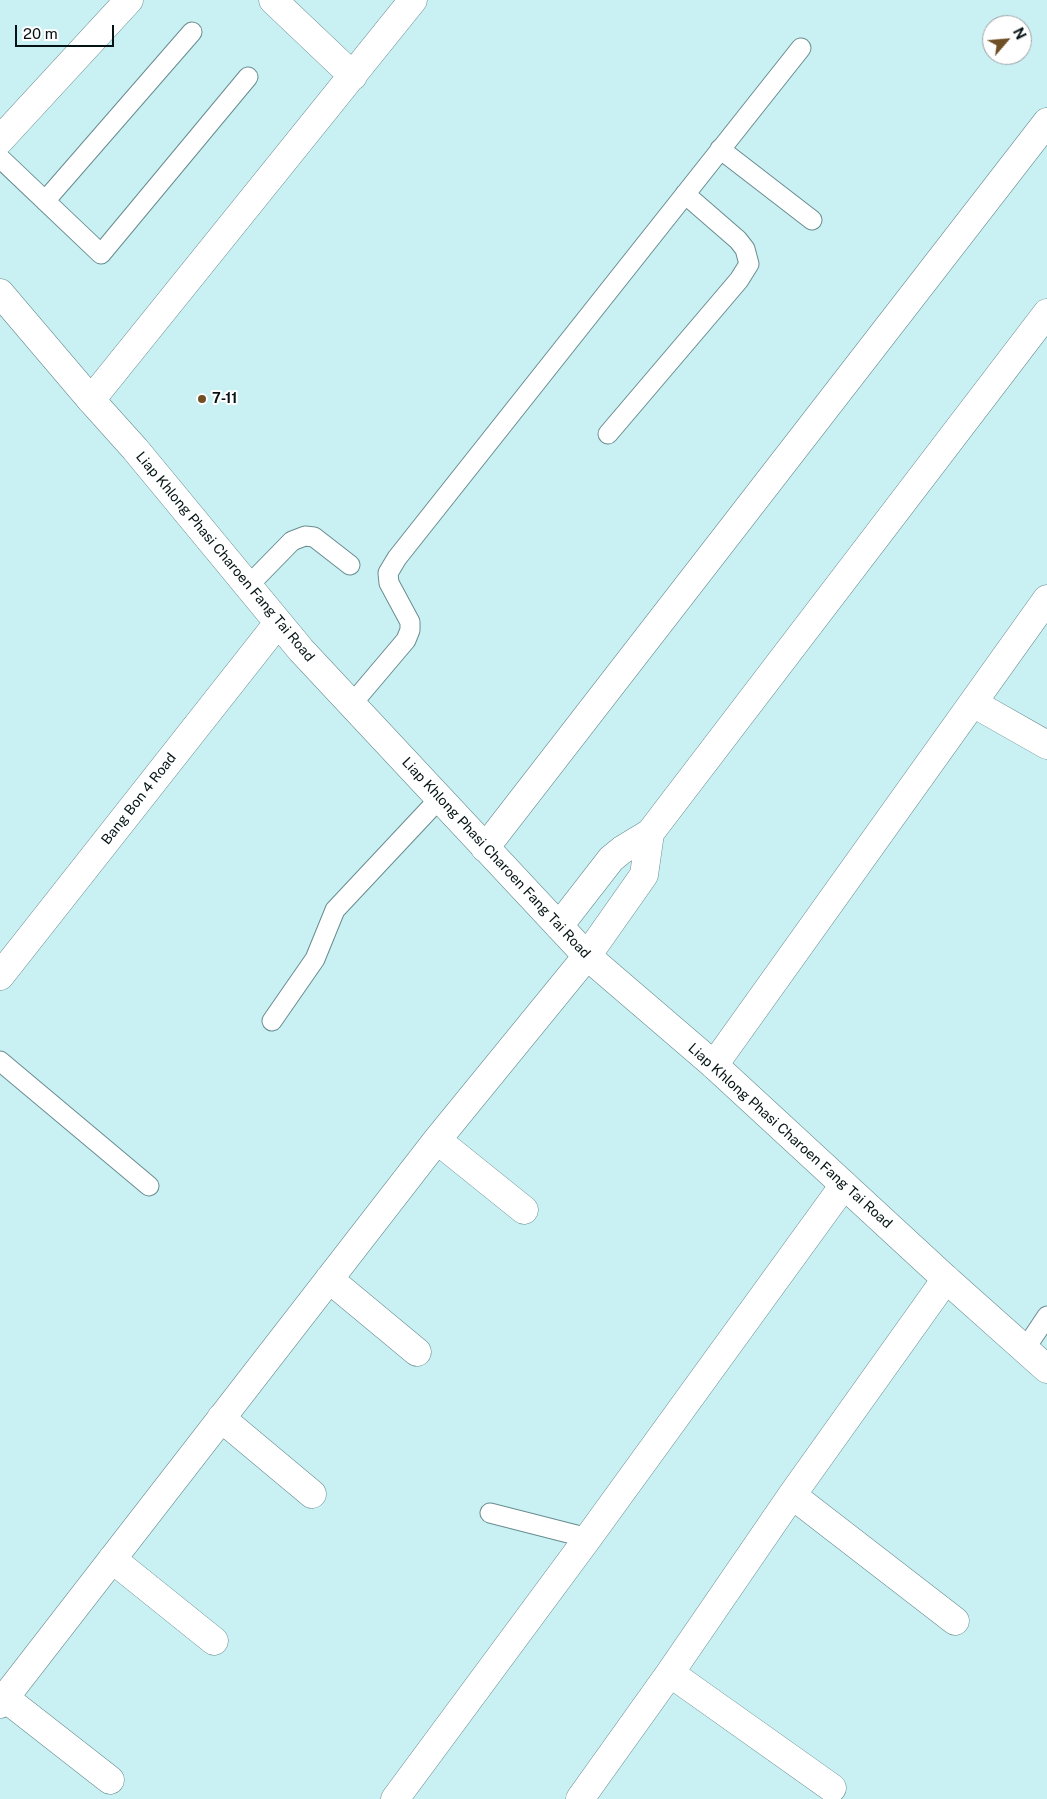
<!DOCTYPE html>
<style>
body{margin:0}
#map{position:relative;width:1047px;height:1799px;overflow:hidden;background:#c9f0f3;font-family:"Public Sans",sans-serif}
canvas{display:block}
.north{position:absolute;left:982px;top:15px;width:50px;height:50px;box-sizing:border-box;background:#fff;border:1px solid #9ba1a1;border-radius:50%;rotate:63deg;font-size:14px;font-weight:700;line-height:20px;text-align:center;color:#051314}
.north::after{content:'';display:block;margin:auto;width:18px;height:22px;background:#6f4f25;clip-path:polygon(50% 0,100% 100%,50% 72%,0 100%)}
.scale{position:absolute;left:15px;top:25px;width:99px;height:22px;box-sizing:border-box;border:2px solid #051314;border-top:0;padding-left:6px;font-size:15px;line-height:18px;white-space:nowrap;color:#051314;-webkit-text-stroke:4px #fff;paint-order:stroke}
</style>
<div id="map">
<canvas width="1047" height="1799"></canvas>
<div class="north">N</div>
<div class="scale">20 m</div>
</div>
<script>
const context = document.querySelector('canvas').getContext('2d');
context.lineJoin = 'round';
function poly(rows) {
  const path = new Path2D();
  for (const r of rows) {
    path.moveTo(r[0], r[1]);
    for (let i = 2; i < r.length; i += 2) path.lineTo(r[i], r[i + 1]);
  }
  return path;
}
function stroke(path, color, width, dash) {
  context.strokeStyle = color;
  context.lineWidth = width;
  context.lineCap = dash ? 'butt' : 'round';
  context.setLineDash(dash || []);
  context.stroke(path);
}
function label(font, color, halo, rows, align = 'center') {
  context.font = font + ' "Public Sans",sans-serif';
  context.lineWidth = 4;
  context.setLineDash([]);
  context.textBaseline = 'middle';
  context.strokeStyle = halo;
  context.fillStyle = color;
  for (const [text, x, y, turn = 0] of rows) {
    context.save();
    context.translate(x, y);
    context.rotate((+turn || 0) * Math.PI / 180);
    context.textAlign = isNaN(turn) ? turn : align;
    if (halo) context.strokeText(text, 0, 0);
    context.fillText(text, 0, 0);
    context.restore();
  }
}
const service = poly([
 [720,149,812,220],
 [0,158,101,254,248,77],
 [45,201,192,32],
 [608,434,739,280,749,264,745,249,738,240,685,194],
 [248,586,292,541,305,536,314,537,350,565],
 [351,705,406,640,410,630,410,622,389,583,388,573,397,558,801,48],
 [272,1021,315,959,335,910,439,799],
 [0,1061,149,1186],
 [1025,1349,1047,1316],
 [490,1513,588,1538]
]);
const minor = poly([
 [273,0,353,76],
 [0,140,129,0],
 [91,400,413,0],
 [973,703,1047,745],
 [485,848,1047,122],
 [559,926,611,859,622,850,650,833,1047,313],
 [714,1065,1047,599],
 [437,1140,524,1210],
 [329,1279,417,1352],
 [221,1418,312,1494],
 [792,1495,955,1621],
 [112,1559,214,1641],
 [670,1673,832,1788],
 [5,1698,110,1780],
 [0,1704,437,1140,587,956,644,875,650,833],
 [395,1799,588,1538,844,1185],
 [580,1799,670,1673,792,1495,946,1279]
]);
const tertiary = poly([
 [0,293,91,400,135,449,301,650,587,956,714,1065,946,1279,1047,1369],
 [0,976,278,623]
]);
stroke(service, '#688c8f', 21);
stroke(minor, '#688c8f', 29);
stroke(tertiary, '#688c8f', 29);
stroke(service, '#fff', 19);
stroke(minor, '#fff', 28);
stroke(tertiary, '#fff', 28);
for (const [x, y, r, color] of [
 [202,399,5,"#6f4f25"]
]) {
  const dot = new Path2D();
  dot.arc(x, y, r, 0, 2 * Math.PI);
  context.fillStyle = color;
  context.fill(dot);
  stroke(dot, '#fff', 2);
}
label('bold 14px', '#051314', '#fff', [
 ["7-11",212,399]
], 'left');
label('14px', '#051314', '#fff', [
 ["Liap Khlong Phasi Charoen Fang Tai Road",225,557,50],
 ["Bang Bon 4 Road",139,799,-52],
 ["Liap Khlong Phasi Charoen Fang Tai Road",496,858,47],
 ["Liap Khlong Phasi Charoen Fang Tai Road",790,1136,42]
]);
</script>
